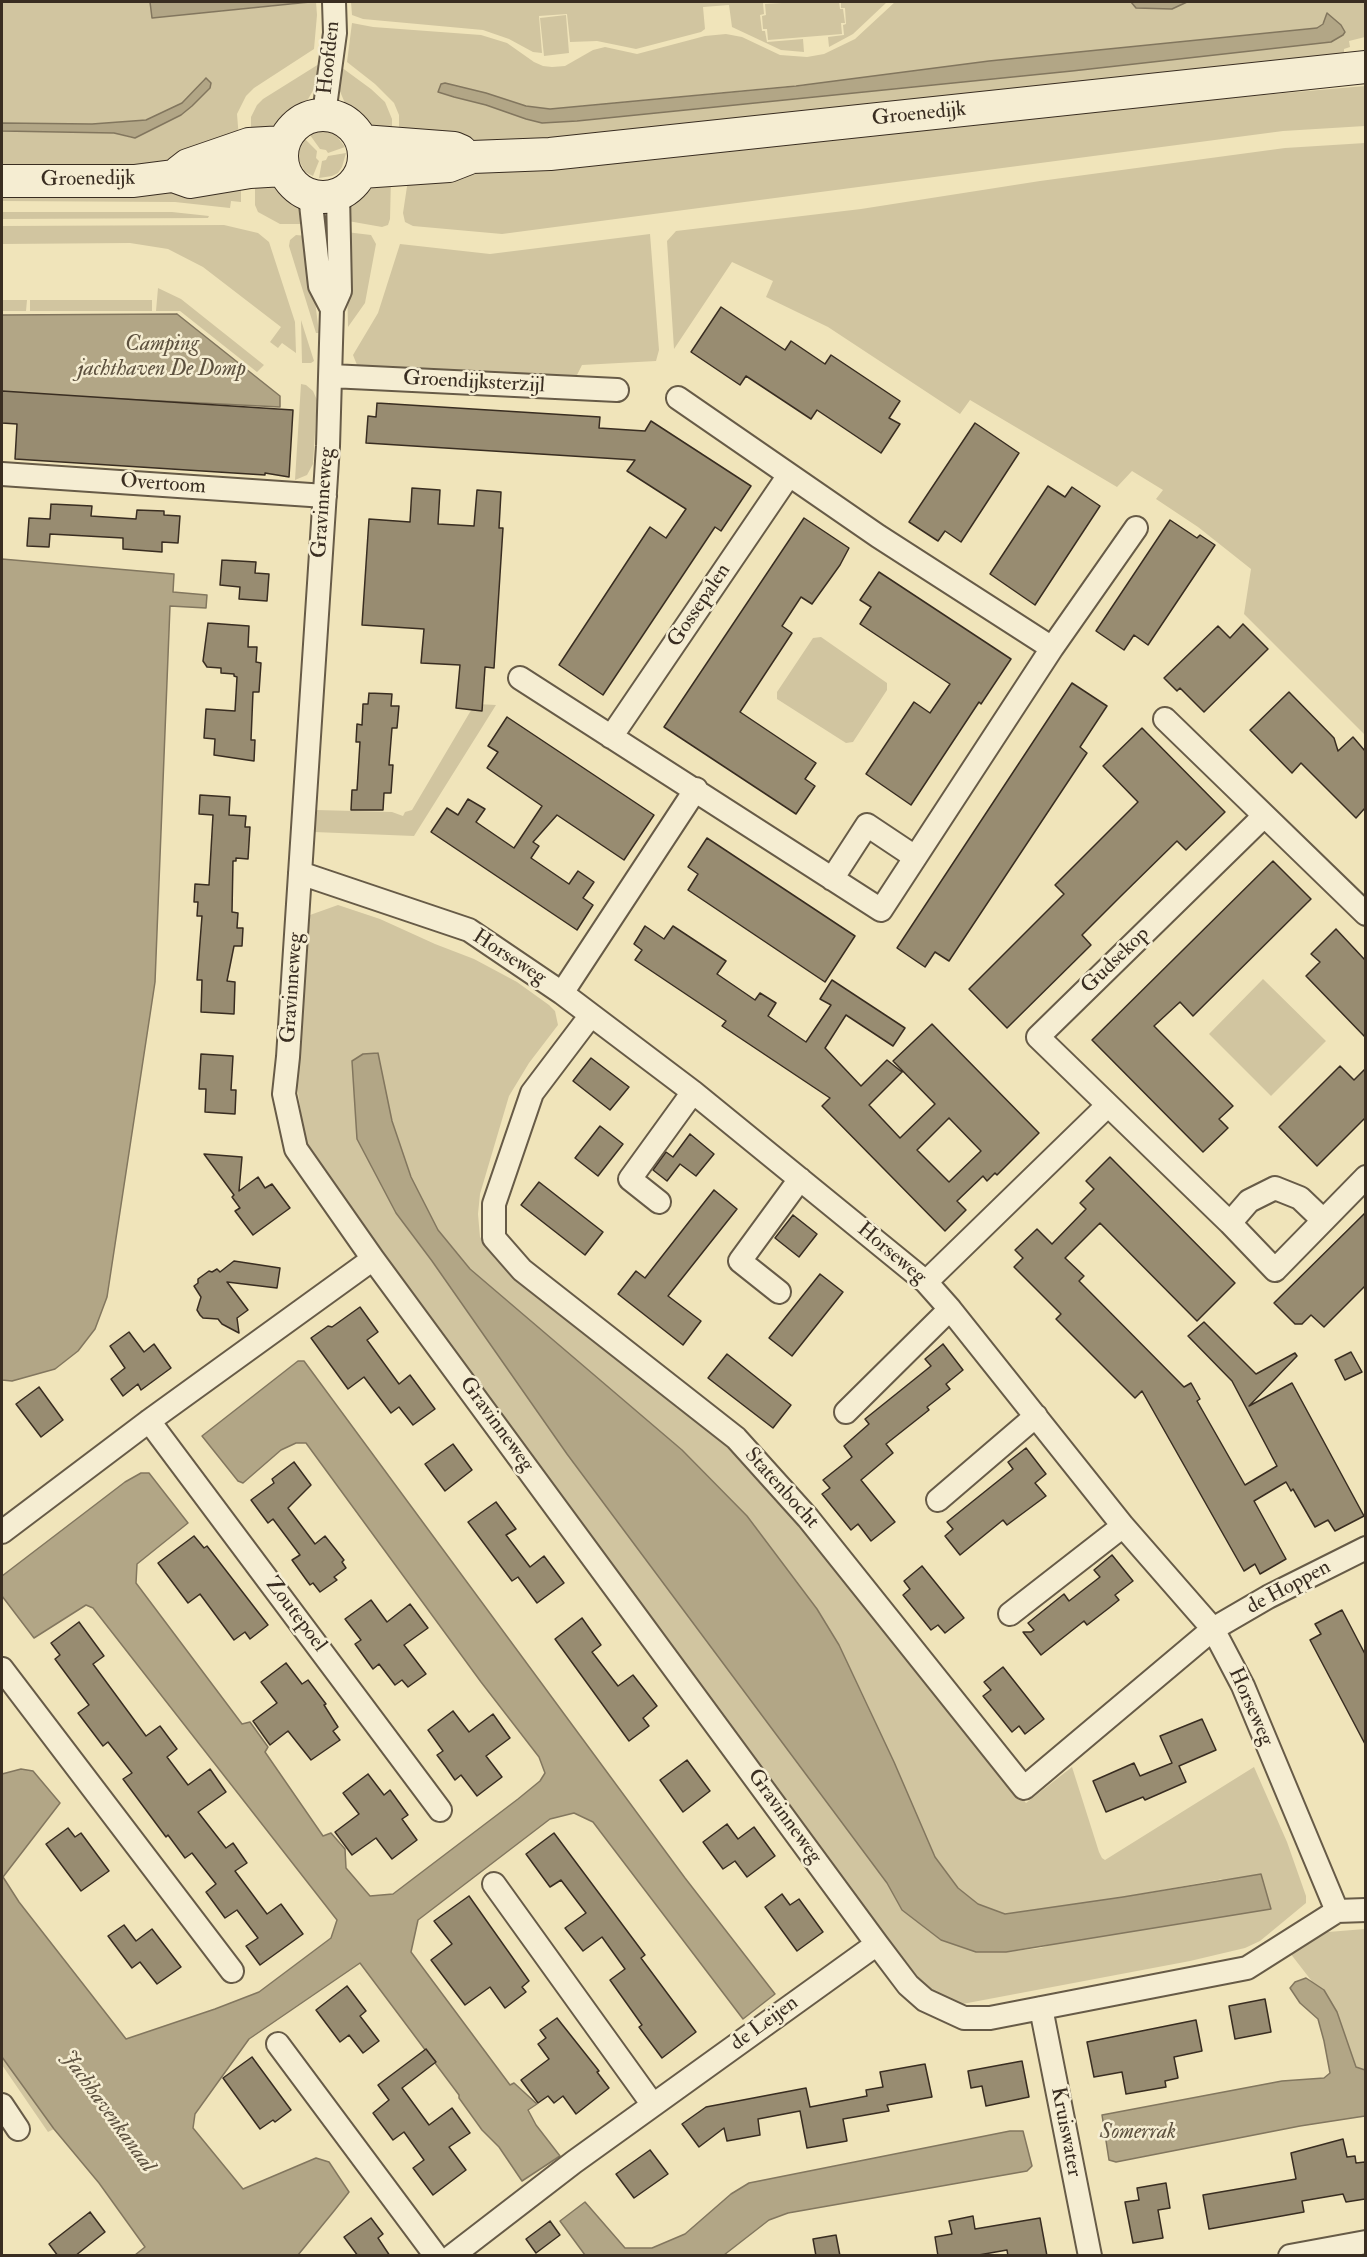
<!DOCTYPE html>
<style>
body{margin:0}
#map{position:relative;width:1367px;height:2257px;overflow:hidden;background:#f0e4ba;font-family:"IM FELL Double Pica",serif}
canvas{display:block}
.frame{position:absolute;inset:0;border:3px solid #392d21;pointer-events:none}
</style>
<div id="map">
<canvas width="1367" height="2257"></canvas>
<div class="frame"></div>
</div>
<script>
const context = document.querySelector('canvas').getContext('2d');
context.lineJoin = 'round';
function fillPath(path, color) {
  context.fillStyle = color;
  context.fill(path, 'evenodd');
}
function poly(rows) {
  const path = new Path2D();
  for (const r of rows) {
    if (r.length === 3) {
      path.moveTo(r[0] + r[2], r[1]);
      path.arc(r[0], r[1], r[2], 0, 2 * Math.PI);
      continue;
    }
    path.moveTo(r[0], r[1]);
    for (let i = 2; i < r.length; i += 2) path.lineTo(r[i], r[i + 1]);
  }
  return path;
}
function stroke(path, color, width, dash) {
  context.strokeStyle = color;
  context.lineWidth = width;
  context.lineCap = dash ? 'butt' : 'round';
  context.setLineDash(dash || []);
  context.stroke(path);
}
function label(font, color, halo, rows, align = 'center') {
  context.font = font + ' "IM FELL Double Pica",serif';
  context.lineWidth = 5;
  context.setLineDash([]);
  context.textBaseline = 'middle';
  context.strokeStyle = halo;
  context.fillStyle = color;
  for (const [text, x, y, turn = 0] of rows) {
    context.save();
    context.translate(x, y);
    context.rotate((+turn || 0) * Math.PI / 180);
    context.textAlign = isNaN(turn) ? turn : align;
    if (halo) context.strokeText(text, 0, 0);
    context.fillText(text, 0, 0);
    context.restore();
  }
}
fillPath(poly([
 [2,2,150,2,152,18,316,2,317,15,314,49,254,88,246,96,237,114,239,139,180,159,140,166,2,168,2,131,114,133,132,138,181,115,210,88,211,83,204,79,182,103,146,120,92,124,2,123],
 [351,2,779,2,763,3,764,14,760,15,762,31,765,31,767,42,803,39,804,52,781,50,732,27,729,5,703,7,705,29,701,32,636,49,597,41,570,42,567,14,539,16,542,53,533,52,509,39,483,30,363,19,352,15],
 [799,2,839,2,840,9,843,9,845,23,841,23,842,34,768,40,767,29,763,29,762,16,766,15,765,4],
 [841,2,887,2,853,34,829,47,828,37,844,35,843,25,846,24,845,8,841,8],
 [895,2,1131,2,1136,8,1172,9,1187,2,1365,2,1365,37,1349,41,1350,47,1344,49,1344,55,631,134,483,143,399,136,399,115,394,103,375,84,347,62,352,23,373,27,481,35,507,43,534,62,543,66,552,67,565,66,593,50,605,47,637,54,705,36,726,34,742,37,780,55,807,57,824,54,855,39],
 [1325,21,1336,40,1072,71,577,121,542,123,486,105,454,97,445,83,486,93,526,106,550,109,871,78,989,61,1317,28],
 [566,15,569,53,544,56,540,18],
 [319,64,315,87,307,101,276,127,251,134,251,117,257,105,263,99],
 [341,67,371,89,385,102,392,119,392,134,373,130,347,108,339,89],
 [1365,86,1365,126,1283,131,502,234,413,226,405,222,403,213,408,180,552,163,1056,113],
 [323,131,336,135,345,147,328,153,326,150,320,149,310,135],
 [305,139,317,151,316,158,319,161,313,176,305,172,299,160,300,145],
 [1365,143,1365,735,1244,614,1251,569,1198,527,1156,499,1163,490,1132,471,1117,487,970,400,960,414,828,327,766,297,773,281,732,262,674,349,667,241,676,231,861,209,1040,181,1285,148],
 [346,153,342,167,338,173,332,176,319,178,322,161,326,160,328,156],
 [391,178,390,219,388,225,382,227,348,221,349,206,358,191,366,185],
 [255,180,275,183,282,187,298,203,304,215,304,224,280,224,258,212,255,205],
 [241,181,241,202,231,201,230,208,175,202,2,201,2,193],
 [2,212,172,212,209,216,208,218,2,219],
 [224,225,258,233,269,242,295,322,296,353,282,343,278,348,270,342,281,327,203,267,168,249,130,243,2,244,2,226],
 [346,232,371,235,376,244,365,303,348,327],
 [650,234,659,350,656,361,582,365,577,375,503,375,357,365,353,355,378,313,400,244,490,254],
 [296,235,307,236,319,333,316,333,289,246,290,240],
 [158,288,181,299,264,365,257,372,180,311,156,311],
 [2,300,27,300,26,311,2,311],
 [30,300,152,300,152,311,30,311],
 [301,320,314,361,311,363,302,363],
 [301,384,306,385,313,391,317,400,313,464,307,475,295,480],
 [821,637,887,683,887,690,853,742,846,743,777,699,777,692,813,638],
 [477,704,496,705,414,836,314,832,316,810,392,812,403,816,405,812,412,810,470,712],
 [338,905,380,919,435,944,474,959,517,982,549,1005,555,1011,558,1025,529,1063,509,1096,480,1194,478,1214,480,1237,495,1259,542,1302,678,1401,751,1467,859,1597,1026,1803,1072,1767,1099,1852,1102,1858,1105,1860,1254,1767,1287,1842,1306,1896,1306,1903,1260,1941,1245,1948,1190,1961,957,2005,923,1986,363,1227,305,1142,297,1085,306,924,310,915],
 [352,1061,381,1068,392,1121,411,1177,438,1230,470,1269,682,1450,747,1516,817,1609,839,1645,867,1703,935,1857,958,1888,978,1904,1005,1914,1123,1897,1223,1879,1054,1944,1040,1948,1006,1952,976,1952,941,1940,902,1910,887,1883,567,1454,432,1261,396,1213,357,1139],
 [1263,979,1326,1041,1271,1096,1209,1034],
 [1365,1929,1365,2070,1356,2067,1337,2012,1324,1990,1314,1984,1290,1953,1311,1939,1328,1932],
 [2,2057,54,2129,48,2132,2,2065]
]), '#d1c5a0');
const water = poly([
 [150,2,310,2,152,18,150,2],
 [1131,2,1187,2,1172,9,1136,8,1131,2],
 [1327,13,1341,25,1345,32,1343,35,1331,42,1072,71,577,121,542,123,526,119,486,105,454,97,438,92,441,84,445,83,486,93,526,106,550,109,796,86,989,61,1317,28,1323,24,1327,13],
 [206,78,211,83,210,88,192,106,181,115,135,138,114,133,2,131,2,123,92,124,146,120,182,103,206,78],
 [177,314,280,396,280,407,2,393,2,315,177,314],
 [2,559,174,574,173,592,207,595,206,608,170,606,155,982,107,1297,95,1329,78,1351,55,1369,12,1381,2,1380,2,559],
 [378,1053,392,1121,411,1177,438,1230,470,1269,682,1450,747,1516,817,1609,839,1645,894,1762,935,1857,958,1888,978,1904,1005,1914,1123,1897,1261,1874,1271,1909,1006,1952,976,1952,941,1940,902,1910,887,1883,567,1454,432,1261,396,1213,357,1139,352,1061,363,1054,378,1053],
 [298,1361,304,1361,685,1878,775,1994,743,2019,593,1822,574,1813,550,1819,418,1920,411,1952,510,2085,514,2083,537,2104,528,2110,536,2125,560,2156,522,2181,499,2147,482,2130,459,2098,459,2095,360,1963,249,2039,195,2114,193,2128,243,2189,316,2158,329,2162,349,2192,334,2211,298,2255,135,2255,145,2247,99,2183,54,2129,2,2057,2,1774,21,1769,33,1771,60,1803,3,1877,19,1902,126,2039,215,2009,259,1992,331,1938,337,1920,93,1608,86,1605,34,1638,2,1596,2,1576,125,1482,141,1473,149,1473,188,1523,137,1564,136,1583,242,1724,250,1722,268,1747,265,1752,323,1836,331,1833,345,1849,346,1868,370,1896,393,1894,518,1799,540,1781,545,1773,539,1757,481,1682,306,1443,296,1443,281,1450,243,1483,238,1481,202,1436,298,1361],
 [1306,1978,1324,1990,1337,2012,1356,2067,1365,2070,1365,2116,1300,2126,1116,2162,1109,2160,1102,2115,1282,2081,1324,2078,1330,2073,1324,2041,1318,2019,1300,2003,1290,1988,1295,1982,1306,1978],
 [1010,2131,1023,2131,1032,2166,1027,2171,788,2213,769,2220,724,2255,585,2255,560,2221,585,2202,625,2248,652,2248,685,2234,731,2194,749,2183,1010,2131]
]);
fillPath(water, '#b2a686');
stroke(water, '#82765e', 1.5);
const building = poly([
 [721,307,785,350,791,341,825,364,831,355,900,401,889,418,900,424,881,453,817,410,811,419,746,376,740,385,691,352,721,307],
 [2,391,293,410,289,477,265,473,265,475,15,459,17,424,2,423,2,391],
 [377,403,600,417,599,428,645,431,651,421,751,486,721,531,715,527,603,695,559,665,650,527,666,538,686,509,627,471,635,460,366,443,368,416,376,417,377,403],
 [975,423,1019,453,961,542,945,531,938,541,909,522,975,423],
 [1048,486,1065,497,1072,487,1100,506,1035,605,990,574,1048,486],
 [412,488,440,490,438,524,474,526,477,490,501,492,499,528,503,528,494,668,485,667,482,711,456,708,460,665,421,663,424,629,362,625,369,519,410,522,412,488],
 [51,504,92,506,91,516,136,519,137,510,164,511,164,515,180,516,178,543,162,542,162,552,123,549,123,538,50,534,49,547,27,546,29,518,50,519,51,504],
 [804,518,849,548,840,565,812,604,801,597,782,626,792,633,740,712,816,763,805,779,815,786,796,814,664,727,804,518],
 [1170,520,1197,538,1200,535,1215,545,1148,645,1134,635,1124,650,1096,631,1170,520],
 [222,560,256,562,255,573,269,574,267,601,239,599,240,587,220,585,222,560],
 [879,572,1011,659,981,704,979,702,911,805,866,774,914,702,930,713,950,684,860,624,871,607,860,600,879,572],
 [208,623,249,626,248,647,257,647,256,662,261,663,259,692,253,692,251,740,255,740,254,761,214,755,215,739,204,738,206,709,235,711,237,677,234,676,234,674,221,673,221,668,207,667,203,661,208,623],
 [1243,624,1268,649,1204,712,1180,688,1177,691,1164,678,1218,626,1230,638,1243,624],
 [1072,683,1107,706,1080,747,1087,753,949,961,935,952,925,967,897,948,1072,683],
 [1289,692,1334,738,1338,751,1353,737,1365,751,1365,808,1356,818,1301,763,1292,773,1250,730,1289,692],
 [369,693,392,694,391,706,399,706,397,728,392,728,389,765,393,765,391,793,384,793,383,810,351,810,352,790,357,790,360,742,356,742,357,724,362,725,363,704,368,704,369,693],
 [507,717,654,815,624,860,557,815,533,842,539,846,531,858,569,884,578,871,594,882,583,898,593,905,577,930,431,832,447,808,458,815,468,799,485,809,476,822,514,848,542,806,487,768,498,752,488,746,507,717],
 [1142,728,1225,812,1186,850,1177,841,1121,896,1082,935,1091,945,1007,1028,969,989,1064,894,1055,885,1138,802,1103,766,1142,728],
 [200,795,230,797,229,815,246,816,245,827,250,827,248,859,236,858,236,861,233,861,232,912,238,913,237,928,243,928,242,946,234,946,227,981,235,982,234,1014,201,1012,202,980,197,980,202,916,197,916,198,902,194,902,195,884,209,885,213,815,199,814,200,795],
 [707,838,855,936,825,982,688,890,698,874,688,867,707,838],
 [1273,861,1311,899,1193,1016,1180,1002,1154,1026,1233,1106,1219,1119,1228,1128,1203,1152,1092,1040,1273,861],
 [645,926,664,939,673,926,726,961,717,974,755,1000,760,993,776,1003,768,1016,806,1042,831,1005,820,999,832,980,905,1028,893,1046,846,1015,825,1048,861,1086,887,1060,902,1072,869,1105,900,1138,935,1104,893,1061,932,1024,1039,1133,997,1175,995,1173,987,1181,983,1176,957,1201,966,1210,945,1231,822,1106,830,1098,722,1026,726,1021,635,960,642,950,634,944,645,926],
 [949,1118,981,1151,949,1182,917,1150,949,1118],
 [1336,929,1365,960,1365,1037,1306,976,1320,962,1311,954,1336,929],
 [201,1054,233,1056,231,1090,236,1090,235,1114,205,1112,206,1089,199,1089,201,1054],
 [591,1058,629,1087,610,1110,573,1081,591,1058],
 [1340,1066,1354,1080,1365,1069,1365,1118,1317,1166,1279,1127,1340,1066],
 [600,1126,623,1144,598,1176,575,1158,600,1126],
 [690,1134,714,1154,696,1176,680,1164,667,1181,653,1170,666,1152,673,1157,690,1134],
 [204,1154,242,1157,239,1191,258,1177,265,1188,272,1184,290,1208,253,1235,235,1211,240,1208,232,1197,234,1195,204,1154],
 [1110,1157,1235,1283,1197,1321,1100,1223,1065,1258,1084,1276,1079,1281,1184,1387,1191,1383,1200,1399,1197,1401,1245,1485,1277,1466,1232,1381,1188,1336,1204,1322,1256,1374,1295,1353,1297,1356,1249,1406,1292,1383,1364,1516,1335,1531,1328,1520,1315,1527,1293,1489,1291,1491,1286,1482,1254,1501,1286,1559,1260,1574,1255,1564,1244,1571,1142,1391,1135,1398,1056,1319,1061,1314,1014,1267,1023,1258,1015,1250,1037,1229,1052,1244,1086,1209,1080,1203,1094,1189,1086,1181,1110,1157],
 [539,1182,603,1232,585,1255,521,1205,539,1182],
 [714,1190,737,1209,668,1296,701,1321,683,1345,618,1294,636,1271,645,1278,714,1190],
 [1365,1213,1365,1286,1324,1327,1311,1315,1302,1324,1295,1324,1274,1303,1365,1213],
 [793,1215,817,1234,799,1257,775,1238,793,1215],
 [234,1261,280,1268,277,1288,227,1282,248,1310,237,1318,239,1333,222,1324,218,1319,203,1318,200,1315,197,1310,201,1297,194,1286,198,1283,198,1279,209,1271,212,1272,217,1269,220,1272,234,1261],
 [820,1274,843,1292,792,1356,769,1338,820,1274],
 [360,1307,378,1332,367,1340,399,1384,410,1375,435,1409,413,1425,399,1407,391,1413,364,1377,348,1389,311,1338,328,1326,332,1327,360,1307],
 [129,1332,144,1352,154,1344,171,1368,141,1390,138,1384,123,1396,111,1379,125,1368,110,1346,129,1332],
 [943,1344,963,1370,946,1384,950,1389,927,1407,929,1410,886,1444,893,1453,861,1480,895,1522,871,1541,858,1524,851,1530,822,1494,830,1488,823,1480,852,1457,844,1446,869,1424,865,1419,931,1366,925,1359,943,1344],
 [1351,1352,1362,1372,1345,1380,1335,1360,1351,1352],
 [727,1354,791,1405,773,1428,708,1378,727,1354],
 [39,1387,63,1420,41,1437,16,1404,39,1387],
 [453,1444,472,1470,445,1491,425,1464,453,1444],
 [1026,1448,1046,1474,1035,1483,1046,1496,1007,1525,1003,1520,960,1555,945,1536,953,1529,947,1522,1013,1469,1008,1462,1026,1448],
 [294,1462,311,1485,288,1508,315,1544,325,1536,344,1560,342,1562,346,1568,334,1577,337,1580,320,1592,313,1583,310,1585,292,1560,300,1555,273,1519,268,1523,251,1500,274,1483,272,1479,294,1462],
 [496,1502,516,1529,506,1535,530,1567,544,1556,564,1583,537,1603,518,1577,512,1581,468,1522,496,1502],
 [194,1536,204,1548,207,1546,268,1625,250,1639,245,1632,234,1640,200,1594,188,1603,158,1563,194,1536],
 [1112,1555,1133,1581,1115,1595,1119,1600,1109,1608,1087,1625,1084,1621,1041,1655,1023,1632,1031,1632,1034,1630,1028,1623,1064,1594,1069,1601,1100,1577,1094,1570,1112,1555],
 [922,1566,964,1618,945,1633,938,1625,931,1630,903,1595,910,1589,904,1581,922,1566],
 [371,1600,387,1622,410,1604,428,1628,404,1645,426,1674,408,1687,402,1680,395,1685,379,1664,373,1669,355,1644,361,1640,345,1619,371,1600],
 [1342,1610,1365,1654,1365,1744,1310,1640,1321,1634,1315,1624,1342,1610],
 [582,1618,601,1645,592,1652,618,1686,633,1675,657,1706,643,1718,649,1726,629,1741,555,1639,582,1618],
 [79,1622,104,1656,93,1664,146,1736,160,1726,177,1749,167,1757,188,1785,210,1769,226,1792,198,1812,226,1848,233,1843,247,1863,235,1871,267,1914,281,1904,303,1934,260,1965,246,1946,258,1938,237,1910,225,1918,206,1892,216,1884,192,1853,185,1858,168,1835,166,1837,123,1779,132,1773,108,1742,103,1746,78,1713,89,1705,55,1659,60,1655,51,1643,79,1622],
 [286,1663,302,1684,308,1680,326,1704,324,1705,338,1727,333,1731,340,1740,311,1760,288,1731,270,1745,253,1721,277,1703,261,1682,286,1663],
 [1003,1667,1044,1719,1025,1734,1019,1726,1012,1732,983,1696,991,1690,984,1682,1003,1667],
 [453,1711,469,1732,493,1714,510,1738,486,1756,502,1777,477,1796,461,1775,455,1780,446,1767,437,1755,443,1751,428,1730,453,1711],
 [1202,1719,1216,1750,1179,1766,1186,1782,1145,1800,1143,1797,1106,1812,1093,1781,1134,1763,1140,1776,1172,1763,1160,1736,1202,1719],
 [687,1760,710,1791,683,1812,660,1780,687,1760],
 [368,1774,384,1795,390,1790,408,1815,402,1819,417,1840,392,1859,376,1838,352,1855,335,1832,359,1814,343,1793,368,1774],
 [727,1824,738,1839,754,1827,775,1856,747,1877,735,1861,723,1869,703,1842,727,1824],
 [68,1828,75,1837,81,1833,109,1871,81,1891,46,1844,68,1828],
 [554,1833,645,1955,641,1958,696,2032,662,2058,639,2027,642,2025,610,1980,625,1969,602,1937,583,1951,565,1928,586,1913,561,1880,550,1887,526,1854,554,1833],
 [782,1894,790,1905,799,1899,823,1932,797,1951,765,1907,782,1894],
 [469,1896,529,1981,522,1987,526,1992,505,2008,490,1987,465,2005,431,1960,452,1944,434,1921,469,1896],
 [124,1925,136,1941,152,1929,181,1967,157,1984,140,1962,132,1968,108,1936,124,1925],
 [347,1986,366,2011,360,2016,379,2041,363,2053,349,2035,340,2042,316,2010,347,1986],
 [1265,1999,1271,2032,1235,2039,1229,2006,1265,1999],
 [557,2018,599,2071,597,2072,609,2088,576,2114,563,2096,554,2103,548,2096,538,2103,521,2080,549,2059,538,2044,546,2038,540,2030,557,2018],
 [1196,2020,1202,2051,1174,2057,1178,2078,1165,2081,1166,2087,1126,2094,1122,2072,1094,2077,1087,2042,1196,2020],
 [426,2049,436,2062,402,2088,429,2125,452,2108,470,2133,449,2147,466,2170,433,2195,413,2168,424,2160,404,2132,393,2140,373,2113,389,2100,378,2085,426,2049],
 [252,2057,291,2110,275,2122,273,2120,260,2129,223,2078,252,2057],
 [1022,2061,1029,2097,986,2106,982,2086,971,2088,968,2071,1022,2061],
 [925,2064,932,2097,887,2105,889,2111,843,2119,847,2141,807,2148,800,2111,758,2119,760,2135,727,2141,724,2128,699,2147,682,2124,706,2107,806,2088,810,2107,867,2096,866,2090,883,2087,880,2072,925,2064],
 [1343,2139,1347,2157,1355,2156,1356,2163,1365,2162,1365,2199,1346,2202,1343,2194,1302,2201,1304,2212,1209,2229,1203,2195,1296,2179,1291,2153,1343,2139],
 [650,2150,668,2174,634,2198,616,2174,650,2150],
 [1166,2183,1170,2208,1158,2210,1163,2238,1133,2243,1125,2202,1139,2200,1137,2188,1166,2183],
 [90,2212,105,2232,75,2256,58,2256,49,2244,90,2212],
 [973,2216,975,2229,1040,2218,1047,2256,1008,2256,1007,2250,973,2256,938,2256,935,2237,952,2234,949,2221,973,2216],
 [371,2218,383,2234,378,2238,390,2256,358,2256,344,2237,371,2218],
 [550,2221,560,2235,536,2253,526,2239,550,2221],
 [836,2235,840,2256,816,2256,813,2239,836,2235]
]);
fillPath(building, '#988c71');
stroke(building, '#392d21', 1.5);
const street = poly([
 [324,114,335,33,334,2],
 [338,194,340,291,332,309,328,446,288,1057,284,1094,296,1149,373,1259,877,1944,908,1985,925,2000,964,2018,990,2018,1247,1968,1337,1911,1366,1910],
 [310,195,320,286,332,309],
 [331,376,617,390],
 [678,398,878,536,1052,648,1136,528],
 [2,474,325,496],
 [520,678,881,910,1052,648],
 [1165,719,1366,914],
 [611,737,789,475],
 [1264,816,1038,1037,1230,1223,1275,1270,1366,1177],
 [300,873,469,930,562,993,693,1092,926,1282,950,1309,1123,1526,1213,1629,1243,1686,1337,1911],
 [832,879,867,825,915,857],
 [562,993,696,789],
 [591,1015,532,1093,494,1204,494,1238,522,1270,736,1438,808,1518,1024,1788,1213,1629,1268,1597,1366,1548],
 [659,1202,630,1179,693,1092],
 [1230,1223,1249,1201,1275,1188,1300,1198,1323,1220],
 [926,1282,1107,1106],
 [779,1292,740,1261,800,1179],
 [846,1412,950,1309],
 [149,1421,440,1810],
 [938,1500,1036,1416],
 [2,1532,149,1421,373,1259],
 [1010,1614,1123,1526],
 [2,1669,232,1971],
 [494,1884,653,2105],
 [1041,2008,1090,2256],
 [278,2044,436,2256],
 [2,2105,18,2129],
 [452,2256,574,2162,877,1944],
 [1290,2256,1366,2242]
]);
const secondary = poly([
 [323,156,41],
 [362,141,454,148,461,151],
 [179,172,188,165,249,144,284,142],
 [361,172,449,166,472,157,550,154,1366,67],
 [2,181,134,181,173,176,190,182,250,172,284,170]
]);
stroke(street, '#675b47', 26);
stroke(secondary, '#392d21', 34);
stroke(street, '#f5edd2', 22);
stroke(secondary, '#f5edd2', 32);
label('21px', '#392d21', '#f5edd2', [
 ["Hoofden",330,58,-84],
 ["Groenedijk",919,115,-6],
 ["Groenedijk",88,180,-1],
 ["Groendijksterzijl",474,383,3],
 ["Overtoom",163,485,4],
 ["Gravinneweg",324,503,-86],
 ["Gossepalen",700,606,-56],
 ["Horseweg",509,958,33],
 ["Gudsekop",1116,961,-44],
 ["Gravinneweg",293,988,-86],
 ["Horseweg",891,1254,40],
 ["Gravinneweg",496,1425,54],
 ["Statenbocht",781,1489,48],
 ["de Hoppen",1289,1588,-28],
 ["Zoutepoel",295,1615,53],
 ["Horseweg",1250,1707,66],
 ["Gravinneweg",784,1817,54],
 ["de Leijen",765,2024,-36],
 ["Kruiswater",1065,2132,79]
]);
label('italic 22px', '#5d513f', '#f5edd2', [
 ["Camping",162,345],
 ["jachthaven De Domp",162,370],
 ["Jachhavenkanaal",107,2112,54],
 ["Somerrak",1138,2133]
]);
</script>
